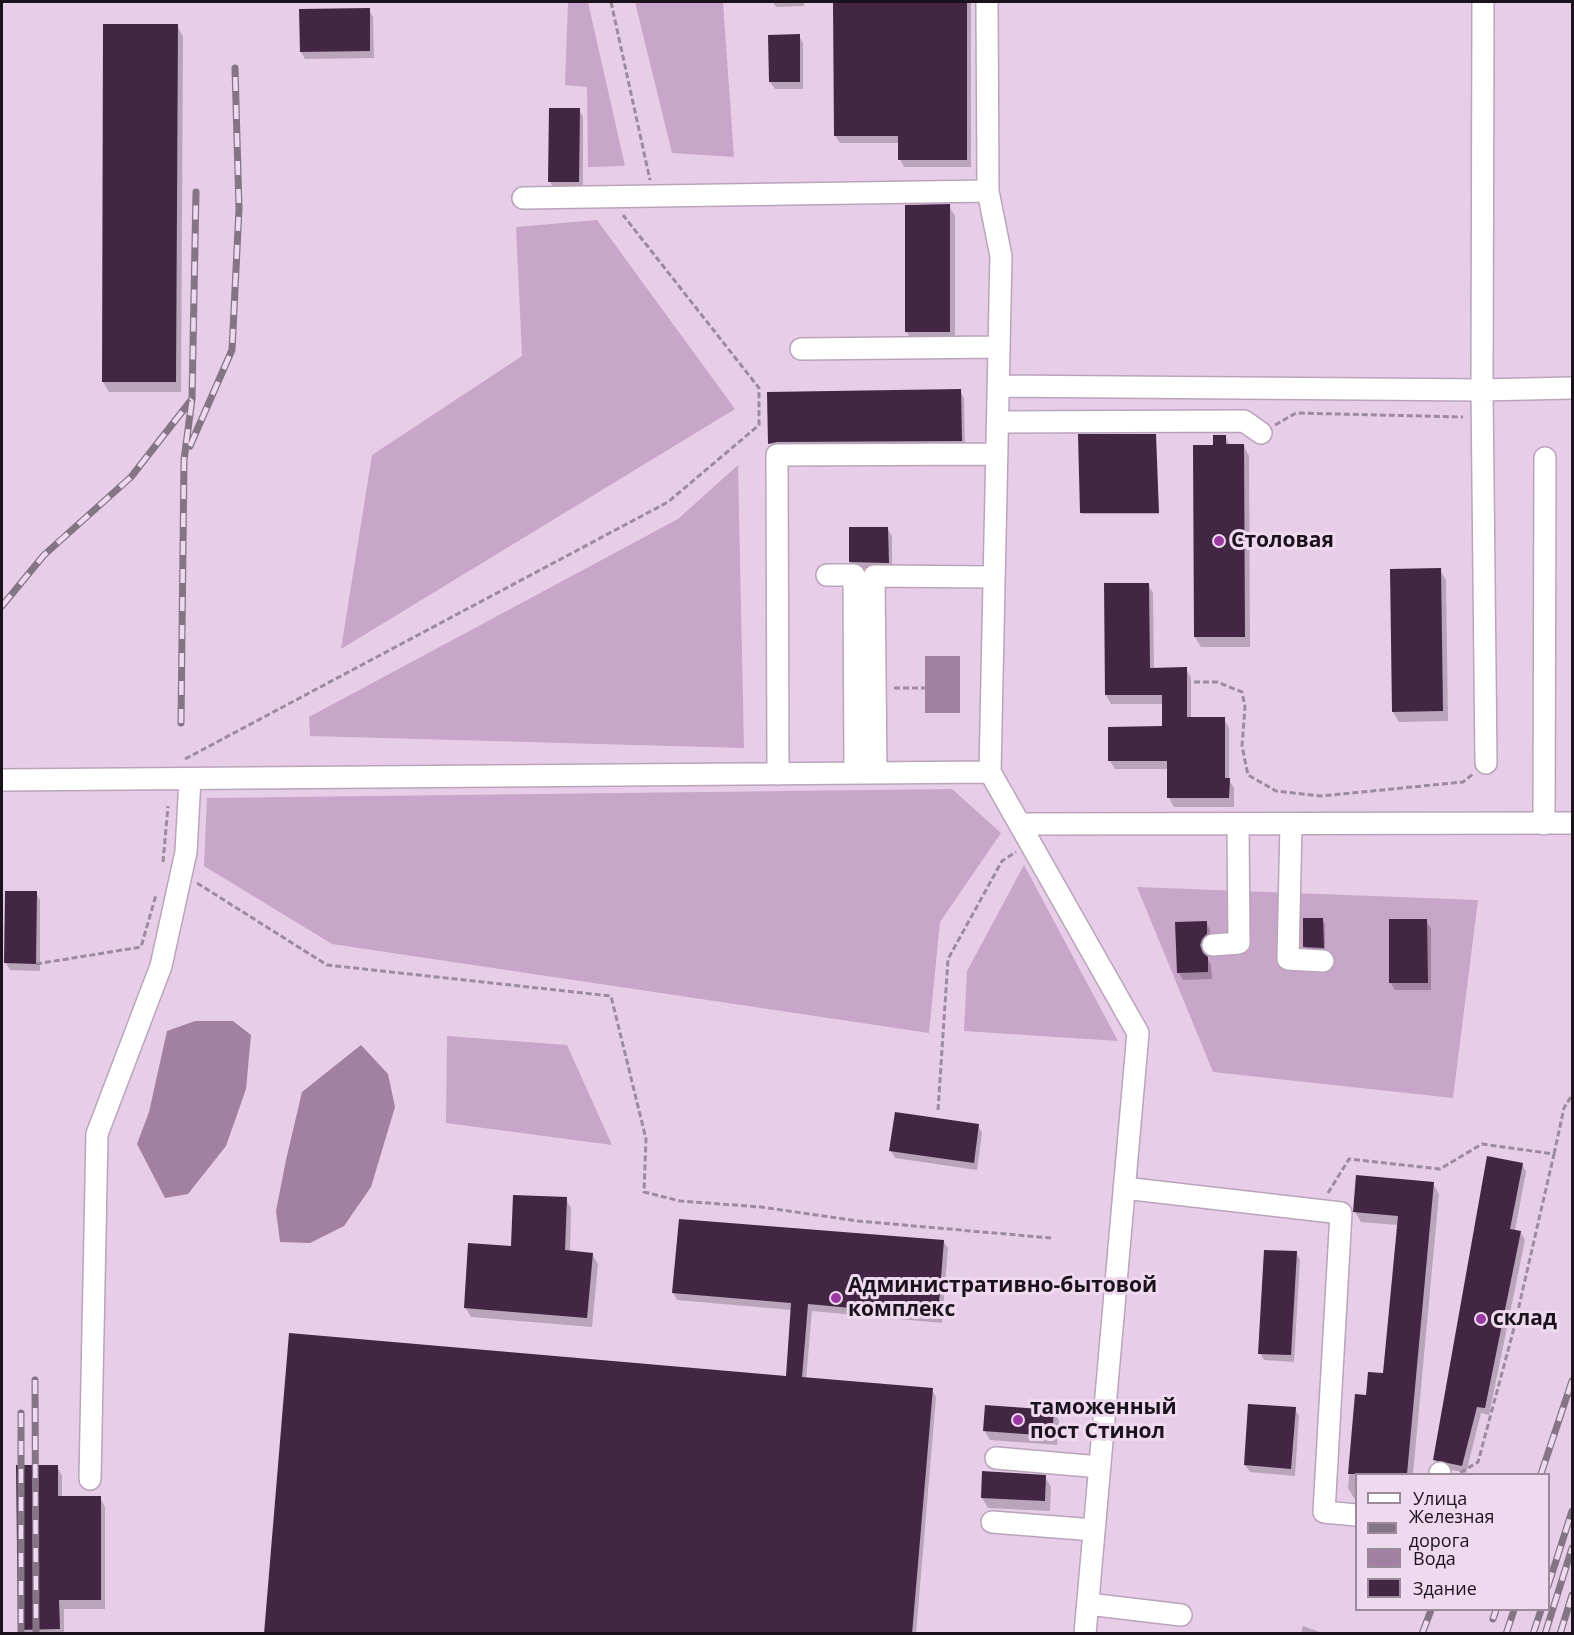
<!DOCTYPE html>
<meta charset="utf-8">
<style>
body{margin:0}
#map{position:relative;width:1574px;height:1635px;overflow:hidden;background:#efd9ef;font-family:"Open Sans",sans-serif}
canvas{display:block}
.frame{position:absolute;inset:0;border:3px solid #1b131b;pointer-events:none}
.legend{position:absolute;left:1355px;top:1473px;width:195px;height:138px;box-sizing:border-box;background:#efd9ef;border:2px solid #9a8a9a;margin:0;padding:8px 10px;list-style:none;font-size:18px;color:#1b131b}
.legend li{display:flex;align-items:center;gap:12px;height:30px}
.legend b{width:30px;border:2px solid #9a8a9a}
</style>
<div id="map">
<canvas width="1574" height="1635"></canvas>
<div class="frame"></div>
<ul class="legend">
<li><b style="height:8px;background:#fff"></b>Улица</li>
<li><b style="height:8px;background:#847584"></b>Железная дорога</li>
<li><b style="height:16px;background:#a180a2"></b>Вода</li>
<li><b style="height:16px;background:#422644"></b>Здание</li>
</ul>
</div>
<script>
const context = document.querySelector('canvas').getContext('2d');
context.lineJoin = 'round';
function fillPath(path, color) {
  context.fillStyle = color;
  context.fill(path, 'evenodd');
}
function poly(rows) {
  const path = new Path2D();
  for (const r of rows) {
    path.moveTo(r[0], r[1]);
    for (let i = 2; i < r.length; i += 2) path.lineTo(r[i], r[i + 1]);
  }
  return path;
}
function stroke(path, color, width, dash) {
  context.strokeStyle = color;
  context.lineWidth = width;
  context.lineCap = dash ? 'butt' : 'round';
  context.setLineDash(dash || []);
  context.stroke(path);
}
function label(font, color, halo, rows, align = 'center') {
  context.font = font + ' "Open Sans",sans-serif';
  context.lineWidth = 6;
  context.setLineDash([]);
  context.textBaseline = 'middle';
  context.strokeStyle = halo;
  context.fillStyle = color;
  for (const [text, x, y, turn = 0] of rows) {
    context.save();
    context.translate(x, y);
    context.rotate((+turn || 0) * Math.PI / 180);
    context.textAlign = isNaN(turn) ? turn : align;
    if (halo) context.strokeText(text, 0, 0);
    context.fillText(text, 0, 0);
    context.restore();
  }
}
fillPath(poly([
 [2,2,1572,2,1572,1633,2,1634],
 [1356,1474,1548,1474,1548,1610,1356,1610]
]), '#e8cde9');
fillPath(poly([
 [568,2,588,2,625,166,588,167,587,87,565,85],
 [635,2,723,2,734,157,672,153],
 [597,220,735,409,341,649,372,455,522,356,516,227],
 [738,465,744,748,310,736,309,717,678,519],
 [952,789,1001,833,940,922,929,1033,332,944,204,866,207,798],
 [1024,865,1118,1041,964,1031,967,971],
 [1137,887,1478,900,1453,1098,1213,1072],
 [447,1036,567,1045,612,1145,446,1123]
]), '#c8a6ca');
fillPath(poly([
 [925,656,960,656,960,713,925,713],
 [195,1021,233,1021,251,1035,246,1089,226,1146,188,1194,165,1198,137,1144,149,1112,167,1031],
 [361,1045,388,1074,395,1107,371,1187,344,1226,310,1243,280,1242,276,1211,286,1160,302,1092]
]), '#a180a2');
fillPath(poly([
 [773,2,804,2,804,6,776,7],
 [835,2,971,2,971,167,904,167,900,159,900,143,840,143,835,135],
 [369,10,373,17,374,58,305,59,301,52],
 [177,26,183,36,181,392,109,392,103,382],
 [799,36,803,43,803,89,775,89,770,82],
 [579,109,583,117,583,189,554,189,550,182],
 [949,206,955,216,955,341,912,341,906,331],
 [960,391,964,398,965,448,774,450,770,443],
 [1155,436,1159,514,1082,514,1081,512],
 [1225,436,1230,446,1244,446,1249,456,1250,647,1201,647,1195,637,1195,446,1214,446],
 [887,528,892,536,892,570,854,569,850,562],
 [1440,570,1446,580,1448,721,1399,722,1393,712],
 [1148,585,1153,593,1154,669,1186,669,1191,678,1191,719,1224,719,1229,728,1229,780,1234,788,1234,807,1174,807,1169,798,1169,769,1115,769,1110,761,1163,727,1163,704,1111,704,1106,695],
 [6,892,36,893,40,900,40,971,10,970,6,963],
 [1322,920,1325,924,1325,952,1307,951,1305,947],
 [1426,921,1431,928,1431,990,1395,990,1391,983],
 [1206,922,1210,930,1211,942,1205,947,1204,954,1211,965,1212,979,1183,980,1179,973,1177,923],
 [978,1126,982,1133,977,1170,895,1158,891,1151],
 [1522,1164,1526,1172,1515,1230,1521,1233,1525,1240,1489,1415,1481,1413,1466,1473,1439,1467,1435,1459],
 [1433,1184,1439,1194,1413,1474,1356,1474,1356,1499,1354,1498,1348,1488,1357,1395,1368,1397,1385,1375,1398,1225,1361,1222,1355,1212],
 [566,1199,571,1208,570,1252,592,1254,598,1264,592,1327,471,1317,465,1307,513,1248],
 [943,1241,948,1248,942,1323,812,1311,806,1379,932,1390,936,1397,916,1634,266,1634,787,1377,792,1310,677,1300,673,1292],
 [1296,1252,1300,1260,1294,1362,1264,1360,1260,1353],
 [1295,1409,1299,1416,1295,1476,1250,1472,1245,1465],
 [1053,1411,1059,1421,1057,1445,990,1440,984,1430],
 [57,1467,62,1476,62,1498,100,1498,105,1507,105,1609,64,1609,64,1634,22,1634,19,1629],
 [1045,1477,1051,1487,1050,1511,988,1508,982,1498],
 [1303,1626,1325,1634,1301,1634]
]), '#0003');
fillPath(poly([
 [833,2,967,2,967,160,898,160,898,136,834,136],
 [370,8,370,51,300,52,299,9],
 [103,24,178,24,176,382,102,382],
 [800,34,800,82,769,82,768,35],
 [549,108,580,108,579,182,548,182],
 [950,204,950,332,905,332,905,205],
 [961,389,962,441,777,442,768,444,767,392],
 [1078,434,1156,434,1159,513,1080,513],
 [1213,435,1226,435,1226,444,1244,444,1245,637,1194,637,1193,445,1213,445],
 [849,527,888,527,889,563,849,562],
 [1441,568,1443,711,1392,712,1390,569],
 [1104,583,1149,583,1150,668,1187,667,1187,717,1225,717,1225,778,1230,778,1229,798,1167,798,1167,761,1108,761,1108,727,1162,726,1162,695,1105,695],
 [5,891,37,891,36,964,4,963],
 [1303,918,1323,918,1324,948,1303,947],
 [1389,919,1427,919,1428,983,1389,983],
 [1207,921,1207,934,1202,939,1200,945,1203,953,1208,957,1208,972,1177,973,1175,922],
 [895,1112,979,1124,974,1163,889,1151],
 [1487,1156,1523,1163,1510,1229,1521,1231,1485,1408,1477,1407,1462,1466,1433,1460],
 [1356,1175,1434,1182,1407,1474,1348,1474,1355,1394,1366,1395,1368,1372,1383,1373,1398,1216,1353,1212],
 [513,1195,567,1197,565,1250,593,1253,587,1318,464,1308,468,1243,511,1246],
 [679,1219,944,1240,938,1316,808,1304,802,1377,933,1388,912,1634,264,1634,289,1333,786,1376,791,1303,672,1293],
 [1264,1250,1297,1251,1291,1355,1258,1354],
 [1248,1404,1296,1407,1291,1469,1244,1465],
 [985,1405,1054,1410,1052,1436,983,1431],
 [16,1465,58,1465,58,1496,101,1496,101,1600,59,1600,60,1629,18,1630],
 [982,1471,1046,1475,1045,1501,981,1498]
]), '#422644');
const minor = poly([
 [987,2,988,191,1001,256,990,772,1138,1033,1085,1634],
 [1483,2,1482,390,1486,763],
 [523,198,988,191],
 [801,349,999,347],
 [998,386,1482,390,1572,388],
 [998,422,1244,421,1261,433],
 [827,575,854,575,855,773],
 [876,773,874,576,994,577],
 [778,774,777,455,997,454],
 [2,780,990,772],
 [1020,824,1572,823],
 [1291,824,1288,959,1323,961],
 [1544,824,1545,458],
 [1213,945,1239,943,1238,824],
 [1124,1188,1341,1213,1324,1512,1356,1515],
 [996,1458,1100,1467],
 [1440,1474,1440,1473],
 [90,1479,97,1134,161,966,186,852,190,779],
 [992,1522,1094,1530],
 [1088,1604,1181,1615]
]);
stroke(minor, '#b9a4ba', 24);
stroke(poly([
 [611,2,650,180],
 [1275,425,1296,413,1463,417],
 [1194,682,1217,682,1242,692,1245,707,1242,746,1248,775,1276,791,1321,796,1463,782,1473,774],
 [894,688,925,688],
 [185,759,668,502,759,425,759,388,623,215],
 [163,862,168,806],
 [197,883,327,965,611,996,646,1139,644,1192,680,1201,761,1207,858,1221,1051,1238],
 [36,964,141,947,156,895],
 [938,1110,948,959,1002,861,1016,852],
 [1554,1154,1564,1108,1572,1095],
 [1328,1193,1349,1159,1440,1169,1482,1144,1554,1154,1513,1332,1478,1462,1458,1474]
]), '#9c8b9c', 3, [6, 3]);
stroke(minor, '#fff', 21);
const rail = poly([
 [190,446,232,350,239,209,235,68],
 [2,606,44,555,131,477,192,399],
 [181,723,184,460,192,399,196,192],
 [35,1380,36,1634],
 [21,1413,21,1634],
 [1541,1474,1572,1381],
 [1548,1586,1572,1511],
 [1493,1619,1496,1610],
 [1422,1634,1431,1610],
 [1506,1634,1514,1610],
 [1533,1634,1541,1610],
 [1545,1634,1572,1548],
 [1560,1634,1572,1595]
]);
stroke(rail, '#847584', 7);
stroke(rail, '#efd9ef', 4.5, [14]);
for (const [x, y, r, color] of [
 [1219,541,6,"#9939a1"],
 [836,1298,6,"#9939a1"],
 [1481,1319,6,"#9939a1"],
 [1018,1420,6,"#9939a1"]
]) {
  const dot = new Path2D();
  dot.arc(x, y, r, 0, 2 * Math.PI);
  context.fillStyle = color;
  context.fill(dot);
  stroke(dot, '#efd9ef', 2);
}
label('bold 21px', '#1b131b', '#efd9ef', [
 ["Столовая",1231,541],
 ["Административно-бытовой",848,1286],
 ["комплекс",848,1310],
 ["склад",1493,1319],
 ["таможенный",1030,1408],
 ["пост Стинол",1030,1432]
], 'left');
</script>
